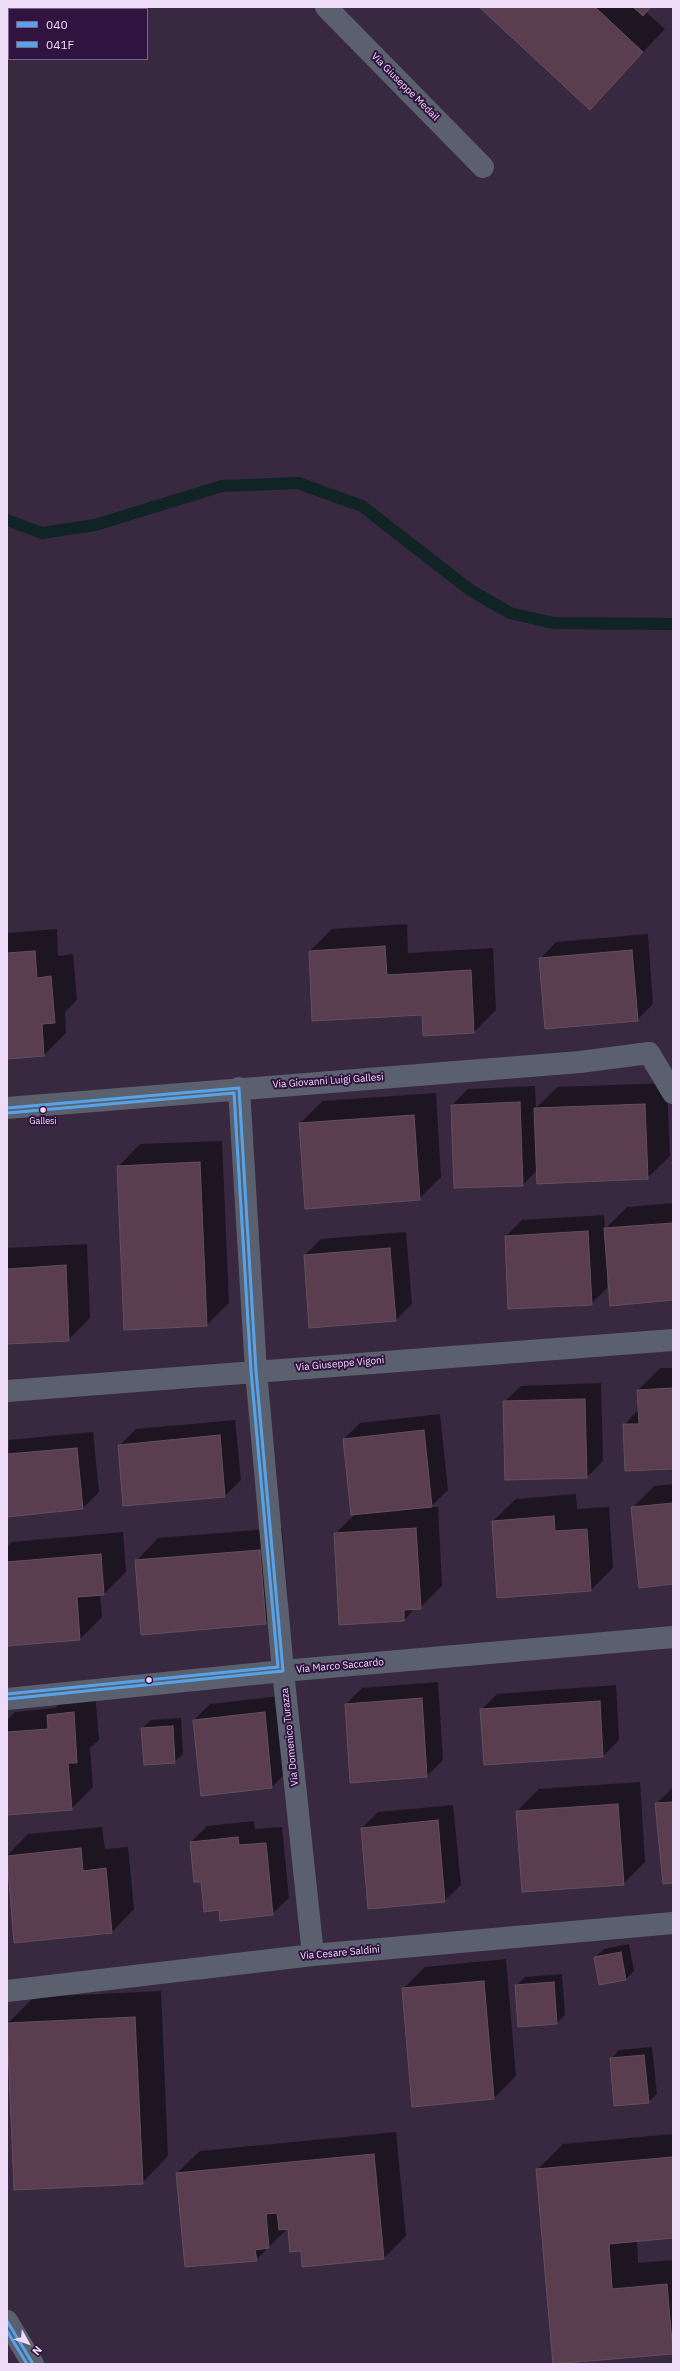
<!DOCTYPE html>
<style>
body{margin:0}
#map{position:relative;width:680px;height:2371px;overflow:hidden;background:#382840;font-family:"IBM Plex Sans",sans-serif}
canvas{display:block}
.frame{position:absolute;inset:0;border:8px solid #eddbf7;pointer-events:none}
.legend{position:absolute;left:8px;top:8px;width:140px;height:52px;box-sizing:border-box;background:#31133f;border:1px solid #7c6389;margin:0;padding:5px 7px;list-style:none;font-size:12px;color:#eddbf7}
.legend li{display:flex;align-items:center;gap:8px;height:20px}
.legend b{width:20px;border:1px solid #7c6389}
.north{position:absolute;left:8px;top:2323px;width:40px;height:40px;-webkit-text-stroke:3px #31133f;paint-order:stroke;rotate:130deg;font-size:11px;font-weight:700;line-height:16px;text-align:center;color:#eddbf7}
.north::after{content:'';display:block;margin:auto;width:14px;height:18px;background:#eddbf7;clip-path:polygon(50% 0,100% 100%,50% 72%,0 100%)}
</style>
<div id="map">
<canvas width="680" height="2371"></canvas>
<div class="frame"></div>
<ul class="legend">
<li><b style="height:5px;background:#57a3e9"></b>040</li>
<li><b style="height:5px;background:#57a3e9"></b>041F</li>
</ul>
<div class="north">N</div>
</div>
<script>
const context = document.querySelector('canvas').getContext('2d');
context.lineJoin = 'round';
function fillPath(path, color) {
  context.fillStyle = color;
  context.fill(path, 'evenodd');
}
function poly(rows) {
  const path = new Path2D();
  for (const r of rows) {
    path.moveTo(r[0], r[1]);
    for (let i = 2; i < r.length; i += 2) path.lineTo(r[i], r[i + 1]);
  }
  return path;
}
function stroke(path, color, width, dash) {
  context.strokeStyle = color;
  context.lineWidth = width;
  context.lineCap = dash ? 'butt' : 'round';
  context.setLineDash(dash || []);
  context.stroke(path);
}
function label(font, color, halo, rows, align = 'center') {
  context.font = font + ' "IBM Plex Sans",sans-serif';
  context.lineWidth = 4;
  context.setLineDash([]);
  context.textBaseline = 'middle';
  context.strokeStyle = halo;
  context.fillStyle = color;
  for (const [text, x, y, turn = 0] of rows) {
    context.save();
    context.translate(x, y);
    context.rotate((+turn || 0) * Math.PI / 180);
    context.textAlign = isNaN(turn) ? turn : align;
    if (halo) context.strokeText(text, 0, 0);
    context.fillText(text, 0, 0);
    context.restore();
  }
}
fillPath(poly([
 [481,7,650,7,646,12,665,29,590,108],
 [407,924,408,953,493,948,496,1010,474,1032,423,1014,310,951,332,929],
 [57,929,58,956,73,954,77,1000,65,1012,66,1033,44,1055,7,1058,7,933],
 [648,934,653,1004,637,1020,540,959,556,942],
 [667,1083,670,1156,647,1178,537,1170,523,1185,452,1105,468,1089,535,1086,536,1108,557,1087],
 [436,1093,441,1177,419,1199,300,1123,323,1101],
 [222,1141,229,1303,207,1325,118,1167,140,1144],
 [673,1203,673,1299,609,1278,607,1278,607,1288,591,1304,506,1236,522,1220,604,1215,605,1229,627,1207],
 [406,1232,412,1304,396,1320,305,1255,321,1239],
 [87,1244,90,1318,68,1340,7,1343,7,1248],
 [660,1368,673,1368,673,1468,624,1425,639,1409,638,1390],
 [601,1383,603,1461,587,1477,504,1402,521,1386],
 [440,1414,448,1490,430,1507,438,1507,442,1586,420,1608,415,1608,404,1620,335,1534,355,1514,352,1514,344,1439,360,1423],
 [235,1420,241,1480,225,1496,120,1445,136,1429],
 [93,1432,99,1492,83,1508,7,1516,9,1440],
 [673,1484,673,1583,632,1508,654,1486],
 [576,1494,577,1509,609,1507,613,1568,591,1590,493,1521,516,1499],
 [282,1528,288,1601,266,1623,136,1561,158,1538],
 [123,1532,126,1572,104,1594,100,1594,102,1617,80,1639,7,1645,7,1546,12,1542],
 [438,1682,443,1760,427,1776,351,1782,346,1704,362,1688],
 [616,1685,619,1740,603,1756,481,1710,497,1694],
 [95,1691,99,1740,90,1748,93,1787,71,1809,7,1814,7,1720,15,1712,55,1708,70,1693],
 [280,1696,288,1771,272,1787,194,1720,210,1704],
 [181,1718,183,1754,174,1762,142,1728,151,1720],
 [640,1782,645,1862,623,1884,517,1811,539,1789],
 [673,1787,673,1882,656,1804],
 [453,1805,461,1885,444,1901,369,1908,362,1828,378,1812],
 [254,1821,255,1829,282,1827,289,1898,272,1914,219,1909,202,1881,191,1842,207,1826],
 [102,1827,105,1849,128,1847,134,1909,112,1932,15,1942,7,1856,28,1834],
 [629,1944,634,1971,626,1979,595,1957,604,1949],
 [506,1959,516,2076,494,2098,403,1989,425,1967],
 [562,1974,565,2015,557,2023,516,1986,525,1977],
 [161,1991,168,2156,142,2183,8,2023,34,1997],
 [652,2047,657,2094,648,2102,611,2059,619,2050],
 [396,2132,406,2236,384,2258,302,2250,289,2227,256,2260,177,2173,200,2151],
 [673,2134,673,2237,637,2240,638,2263,673,2260,673,2352,553,2363,537,2170,563,2144]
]), '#0007');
stroke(poly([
 [7,520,42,533,95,525,222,486,298,483,362,506,470,590,510,613,553,623,673,624]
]), '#102325', 12);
const building = poly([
 [479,7,595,7,643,52,590,110,479,7],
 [633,7,651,7,643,16,633,7],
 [385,946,387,975,471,970,474,1033,423,1036,422,1015,312,1021,309,951,385,946],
 [632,950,638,1021,545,1029,539,958,632,950],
 [35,951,37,978,51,976,55,1023,42,1024,44,1056,7,1059,7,953,35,951],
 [520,1102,523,1186,454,1188,451,1105,520,1102],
 [645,1104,648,1179,537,1184,534,1108,645,1104],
 [414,1115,420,1200,305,1209,299,1123,414,1115],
 [200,1162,207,1326,124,1330,117,1166,200,1162],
 [673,1223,673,1300,610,1306,604,1228,673,1223],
 [588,1231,592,1305,508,1309,505,1236,588,1231],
 [390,1248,396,1321,309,1328,304,1255,390,1248],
 [66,1265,69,1341,7,1344,7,1269,66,1265],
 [673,1388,673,1469,625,1471,623,1424,639,1424,637,1390,673,1388],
 [585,1399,587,1478,505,1480,503,1401,585,1399],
 [424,1430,432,1507,351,1515,343,1439,424,1430],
 [220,1435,225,1497,123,1506,118,1445,220,1435],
 [77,1448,83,1509,7,1517,7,1454,77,1448],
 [673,1503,673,1584,639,1588,631,1507,673,1503],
 [554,1516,555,1531,587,1529,591,1591,497,1598,492,1521,554,1516],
 [416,1528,421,1609,404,1610,404,1621,339,1625,334,1533,416,1528],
 [260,1550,266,1624,141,1635,135,1560,260,1550],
 [101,1554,104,1595,77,1597,80,1640,7,1646,7,1562,101,1554],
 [422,1698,427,1777,350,1783,345,1704,422,1698],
 [600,1701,603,1757,484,1765,480,1709,600,1701],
 [74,1712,77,1763,68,1763,72,1810,7,1815,7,1732,48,1729,47,1715,74,1712],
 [265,1712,272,1788,201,1796,193,1720,265,1712],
 [173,1726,175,1763,144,1765,141,1728,173,1726],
 [673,1802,673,1883,663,1884,655,1803,673,1802],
 [618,1804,624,1885,522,1892,516,1811,618,1804],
 [438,1820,445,1902,368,1909,361,1828,438,1820],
 [238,1837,239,1845,266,1843,273,1915,220,1921,219,1910,204,1912,201,1882,194,1882,190,1842,238,1837],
 [81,1848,83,1871,106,1868,112,1933,14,1943,7,1856,81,1848],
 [621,1952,626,1980,599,1985,594,1957,621,1952],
 [484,1981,494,2099,412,2107,402,1988,484,1981],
 [554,1982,557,2024,518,2027,515,1985,554,1982],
 [135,2017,143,2184,14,2190,7,2023,135,2017],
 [644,2055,649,2103,614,2106,610,2058,644,2055],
 [374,2154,384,2259,302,2267,301,2251,290,2252,288,2229,279,2230,277,2213,266,2214,269,2248,255,2250,257,2261,185,2267,176,2173,374,2154],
 [673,2157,673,2238,609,2244,612,2289,667,2284,673,2354,553,2364,536,2169,673,2157]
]);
fillPath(building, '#5a3e4f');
stroke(building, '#63505c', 1);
stroke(poly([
 [326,7,483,167],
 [239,1088,256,1371,283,1671,313,1955],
 [7,1108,580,1062,649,1053,673,1093],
 [7,1391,673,1340],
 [7,1699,283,1671,673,1637],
 [7,1991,313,1955,673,1923]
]), '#5a606e', 22);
stroke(poly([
 [7,2321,33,2364]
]), '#5a606e', 22);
stroke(poly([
 [7,1108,239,1088,256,1371,283,1671,7,1699],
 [7,2321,33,2364]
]), '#57a3e9', 3);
stroke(poly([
 [7,1694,278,1667,251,1371,234,1093,7,1113],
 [7,2331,27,2364]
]), '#57a3e9', 3);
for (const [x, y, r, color] of [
 [43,1110,3.5,"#eddbf7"],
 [149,1680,3.5,"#eddbf7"]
]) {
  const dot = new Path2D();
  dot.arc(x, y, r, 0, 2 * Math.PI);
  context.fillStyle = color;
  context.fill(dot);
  stroke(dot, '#31133f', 1.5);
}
label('9px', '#eddbf7', '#31133f', [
 ["Gallesi",43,1121]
]);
label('10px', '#eddbf7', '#31133f', [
 ["Via Giuseppe Medail",405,87,45],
 ["Via Giovanni Luigi Gallesi",328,1081,-4],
 ["Via Giuseppe Vigoni",340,1364,-5],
 ["Via Marco Saccardo",340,1666,-5],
 ["Via Domenico Turazza",290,1737,-96],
 ["Via Cesare Saldini",340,1953,-5]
]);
</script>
